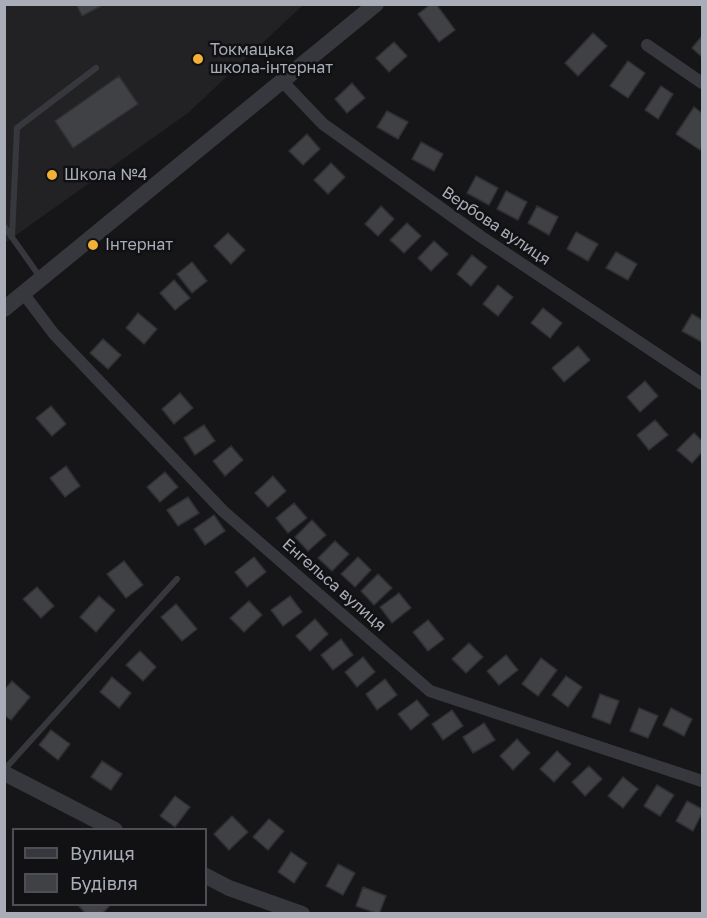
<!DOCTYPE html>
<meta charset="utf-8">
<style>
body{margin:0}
#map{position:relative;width:707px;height:918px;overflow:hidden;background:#161618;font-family:"Golos Text",sans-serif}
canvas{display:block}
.frame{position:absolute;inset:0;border:6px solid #a8adb8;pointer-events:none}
.legend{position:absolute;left:12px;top:828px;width:195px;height:78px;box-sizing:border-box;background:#111113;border:2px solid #4d4f55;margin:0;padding:8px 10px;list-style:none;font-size:18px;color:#a8adb8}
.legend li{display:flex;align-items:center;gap:12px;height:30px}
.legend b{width:30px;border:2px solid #4d4f55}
</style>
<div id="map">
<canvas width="707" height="918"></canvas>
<div class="frame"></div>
<ul class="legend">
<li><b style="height:8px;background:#37383d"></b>Вулиця</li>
<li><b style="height:16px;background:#404145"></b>Будівля</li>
</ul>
</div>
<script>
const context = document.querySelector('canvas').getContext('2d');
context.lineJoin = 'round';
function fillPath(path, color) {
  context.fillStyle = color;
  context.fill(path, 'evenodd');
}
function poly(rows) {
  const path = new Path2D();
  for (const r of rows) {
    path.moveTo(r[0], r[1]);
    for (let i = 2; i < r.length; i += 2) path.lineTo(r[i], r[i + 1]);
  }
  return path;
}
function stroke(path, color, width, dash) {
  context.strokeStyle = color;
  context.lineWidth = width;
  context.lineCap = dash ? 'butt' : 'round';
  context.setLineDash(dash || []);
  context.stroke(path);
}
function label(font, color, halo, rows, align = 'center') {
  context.font = font + ' "Golos Text",sans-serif';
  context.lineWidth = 5;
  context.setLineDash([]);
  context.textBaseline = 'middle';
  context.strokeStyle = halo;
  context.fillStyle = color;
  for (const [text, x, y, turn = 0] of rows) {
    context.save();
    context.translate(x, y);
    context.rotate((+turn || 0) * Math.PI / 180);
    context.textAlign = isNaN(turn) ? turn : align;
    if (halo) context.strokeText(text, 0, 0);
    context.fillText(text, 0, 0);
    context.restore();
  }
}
fillPath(poly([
 [5,5,303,5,188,113,5,243]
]), '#222225');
const building = poly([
 [76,4,103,4,103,5,82,16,76,4],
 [431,4,436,4,455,30,439,42,418,14,431,4],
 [593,33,607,46,578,76,565,63,593,33],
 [702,36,702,57,692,48,702,36],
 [394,42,407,56,389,72,376,58,394,42],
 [628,61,645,73,628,98,610,86,628,61],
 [119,76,138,104,73,148,55,121,119,76],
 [352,83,365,98,347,113,335,99,352,83],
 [661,86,673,94,658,119,645,110,661,86],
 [694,107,702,113,702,146,700,150,676,134,694,107],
 [387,111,408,122,398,139,377,127,387,111],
 [307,134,320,149,303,165,289,151,307,134],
 [421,142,443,154,434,171,412,159,421,142],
 [331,163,345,177,328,194,314,180,331,163],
 [476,176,498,188,489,205,467,193,476,176],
 [506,191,527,202,518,220,497,209,506,191],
 [381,206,394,219,378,236,365,224,381,206],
 [537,206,558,217,549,235,528,223,537,206],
 [407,223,421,236,404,253,390,240,407,223],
 [576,232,598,244,588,261,567,249,576,232],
 [228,233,245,250,231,264,214,246,228,233],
 [434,241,448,254,431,271,418,258,434,241],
 [616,252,637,264,628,280,606,268,616,252],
 [472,255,487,267,471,286,457,274,472,255],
 [192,262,207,281,192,293,177,274,192,262],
 [174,280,190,298,175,310,160,293,174,280],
 [498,285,513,297,498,316,483,304,498,285],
 [543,308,562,323,550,338,531,323,543,308],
 [138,313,157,329,144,344,126,328,138,313],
 [692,314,702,320,702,342,682,331,692,314],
 [103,339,121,355,108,369,90,353,103,339],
 [578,346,590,360,564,382,552,368,578,346],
 [645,381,658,396,640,412,627,397,645,381],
 [180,393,193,408,174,424,162,409,180,393],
 [51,406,66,424,52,436,36,418,51,406],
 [655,420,668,435,649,450,637,435,655,420],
 [204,425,215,441,195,455,184,438,204,425],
 [694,433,702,441,702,452,692,463,677,450,694,433],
 [231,446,243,460,225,476,213,461,231,446],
 [66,466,80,486,65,497,50,478,66,466],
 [165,472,178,487,160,502,147,487,165,472],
 [273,476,286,491,268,507,255,493,273,476],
 [188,497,199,513,178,526,167,510,188,497],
 [294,503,307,518,288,533,276,518,294,503],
 [214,515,225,531,205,545,194,529,214,515],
 [312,520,326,535,308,551,295,537,312,520],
 [335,541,349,554,332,571,318,558,335,541],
 [254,557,266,572,247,587,235,572,254,557],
 [358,557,371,570,355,587,341,574,358,557],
 [124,561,143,585,126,598,107,574,124,561],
 [378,574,392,588,374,605,361,591,378,574],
 [37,587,54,606,41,618,23,599,37,587],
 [399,593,411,608,392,623,380,607,399,593],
 [99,596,115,610,96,632,80,617,99,596],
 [290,596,302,612,283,626,271,610,290,596],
 [249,601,262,615,244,632,230,618,249,601],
 [176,604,197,629,182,641,161,617,176,604],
 [315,619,328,634,310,651,296,636,315,619],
 [428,620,444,639,428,651,413,632,428,620],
 [341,639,353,655,333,670,321,655,341,639],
 [469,643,483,657,466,673,452,659,469,643],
 [140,651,156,667,143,681,126,665,140,651],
 [506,655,518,670,499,685,487,671,506,655],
 [363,657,375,672,357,687,345,672,363,657],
 [541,658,557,670,538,696,522,684,541,658],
 [566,676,582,687,568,707,552,695,566,676],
 [112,677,131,693,119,708,100,692,112,677],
 [385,679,397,695,377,710,366,694,385,679],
 [12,681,30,697,11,720,4,715,4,690,12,681],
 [600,694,619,701,610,724,592,717,600,694],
 [417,700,429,715,411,730,398,714,417,700],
 [639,708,658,716,648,738,630,731,639,708],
 [671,708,692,719,684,736,663,725,671,708],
 [452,710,463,726,443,740,432,724,452,710],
 [484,723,495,740,473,753,463,737,484,723],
 [51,730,70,744,58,760,39,745,51,730],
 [517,739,530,753,513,770,500,756,517,739],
 [557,751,571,764,554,782,540,769,557,751],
 [102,761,122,774,111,790,91,777,102,761],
 [589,766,602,779,585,796,572,782,589,766],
 [623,777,638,789,623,808,608,796,623,777],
 [657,785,674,795,660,816,644,806,657,785],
 [175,796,190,807,175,827,160,816,175,796],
 [687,801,702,809,702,813,693,831,676,821,687,801],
 [232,816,248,832,229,850,214,834,232,816],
 [269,819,284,831,268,850,253,837,269,819],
 [291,852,307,863,294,883,278,872,291,852],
 [338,864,355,873,343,895,326,886,338,864],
 [363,887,386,896,379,914,356,906,363,887],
 [77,904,111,904,102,914,86,914,77,904]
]);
fillPath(building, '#404145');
stroke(building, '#303034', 1.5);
stroke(poly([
 [4,226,40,277],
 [12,237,17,128,96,68],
 [4,770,177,579]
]), '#37383d', 6);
stroke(poly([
 [647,45,702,83],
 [282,81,323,124,480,236,702,384],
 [23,293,54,334,223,511,430,691,702,781]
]), '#37383d', 12);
stroke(poly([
 [4,309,376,4],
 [4,773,115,830],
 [206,876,229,888,302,914]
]), '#37383d', 16);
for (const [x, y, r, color] of [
 [198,59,6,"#f2b134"],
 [52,175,6,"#f2b134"],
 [93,245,6,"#f2b134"]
]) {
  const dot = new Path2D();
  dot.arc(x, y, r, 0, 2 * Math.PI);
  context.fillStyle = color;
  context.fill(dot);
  stroke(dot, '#111113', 2);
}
label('16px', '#a8adb8', '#111113', [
 ["Токмацька",210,50],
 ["школа-інтернат",210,68],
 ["Школа №4",64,175],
 ["Інтернат",105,245]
], 'left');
label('16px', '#a8adb8', '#111113', [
 ["Вербова вулиця",496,226,34],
 ["Енгельса вулиця",334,585,41]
]);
</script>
